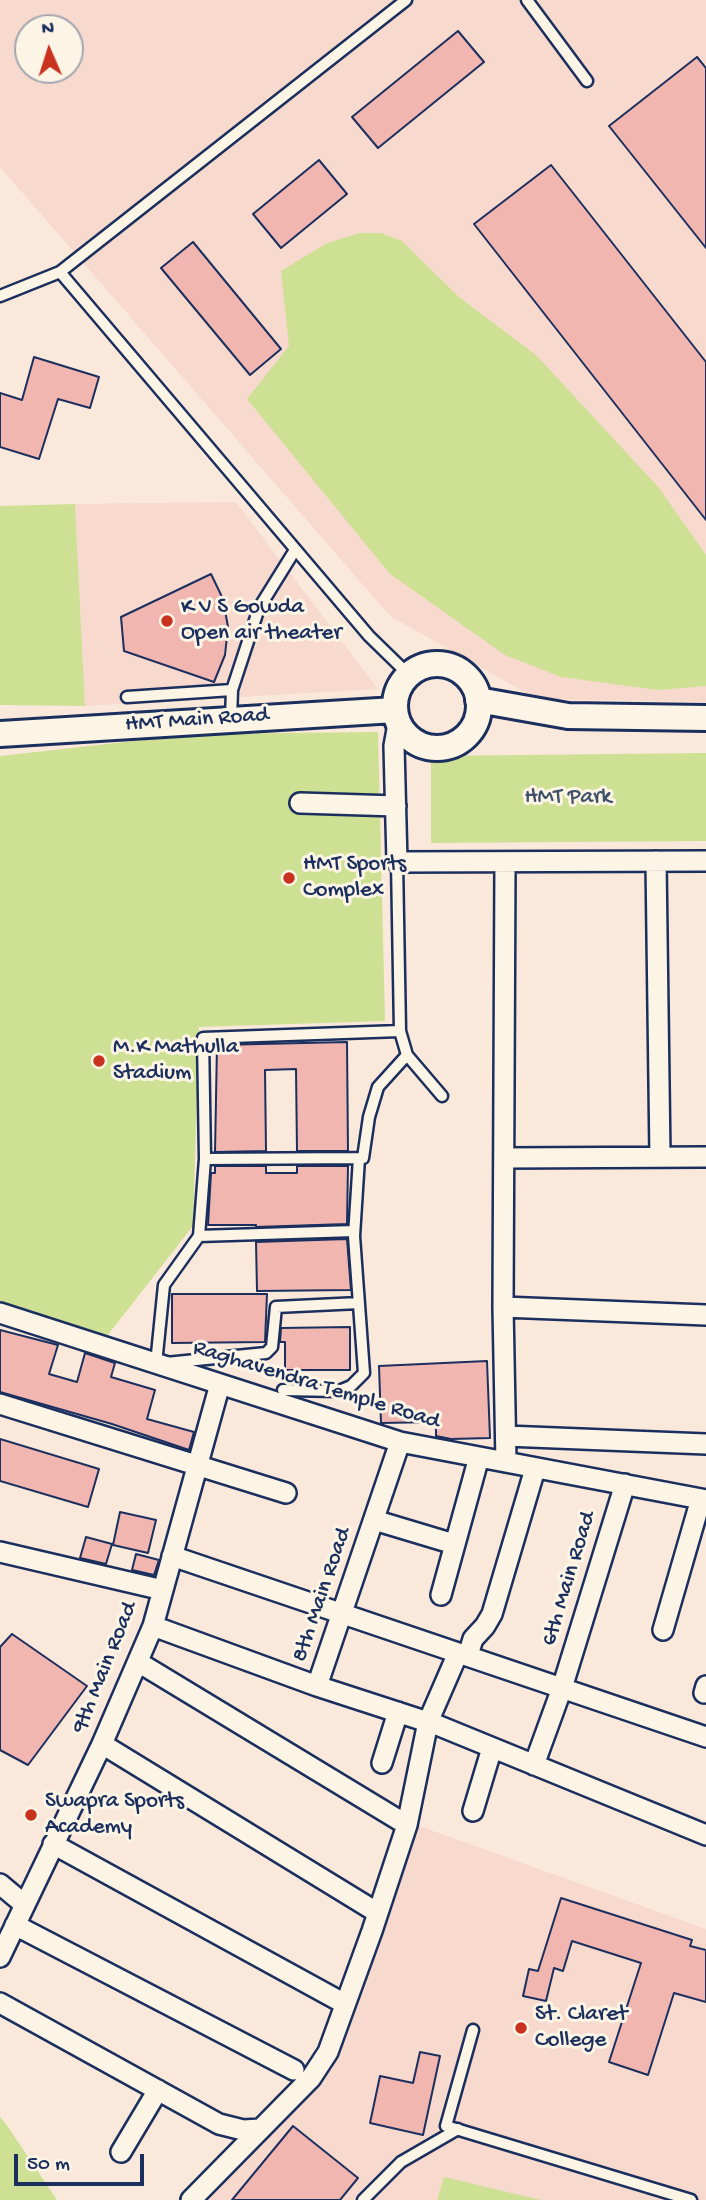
<!DOCTYPE html>
<style>
body{margin:0}
#map{position:relative;width:706px;height:2200px;overflow:hidden;background:#fae8db;font-family:"Gochi Hand",sans-serif}
canvas{display:block}
.north{position:absolute;left:14px;top:14px;width:70px;height:70px;box-sizing:border-box;background:#fcf5e5;border:2px solid #a2a6af;border-radius:50%;rotate:357deg;font-size:19px;font-weight:700;line-height:28px;text-align:center;color:#1b2f5e}
.north::after{content:'';display:block;margin:auto;width:24px;height:32px;background:#c8321e;clip-path:polygon(50% 0,100% 100%,50% 72%,0 100%)}
.scale{position:absolute;left:14px;top:2154px;width:130px;height:32px;box-sizing:border-box;border:4px solid #1b2f5e;border-top:0;padding-left:9px;font-size:21px;line-height:24px;white-space:nowrap;color:#1b2f5e;-webkit-text-stroke:5px #fcf5e5;paint-order:stroke}
</style>
<div id="map">
<canvas width="706" height="2200"></canvas>
<div class="north">N</div>
<div class="scale">50 m</div>
</div>
<script>
const context = document.querySelector('canvas').getContext('2d');
context.lineJoin = 'round';
function fillPath(path, color) {
  context.fillStyle = color;
  context.fill(path, 'evenodd');
}
function poly(rows) {
  const path = new Path2D();
  for (const r of rows) {
    if (r.length === 3) {
      path.moveTo(r[0] + r[2], r[1]);
      path.arc(r[0], r[1], r[2], 0, 2 * Math.PI);
      continue;
    }
    path.moveTo(r[0], r[1]);
    for (let i = 2; i < r.length; i += 2) path.lineTo(r[i], r[i + 1]);
  }
  return path;
}
function stroke(path, color, width, dash) {
  context.strokeStyle = color;
  context.lineWidth = width;
  context.lineCap = dash ? 'butt' : 'round';
  context.setLineDash(dash || []);
  context.stroke(path);
}
function label(font, color, halo, rows, align = 'center') {
  context.font = font + ' "Gochi Hand",sans-serif';
  context.lineWidth = 6;
  context.setLineDash([]);
  context.textBaseline = 'middle';
  context.strokeStyle = halo;
  context.fillStyle = color;
  for (const [text, x, y, turn = 0] of rows) {
    context.save();
    context.translate(x, y);
    context.rotate((+turn || 0) * Math.PI / 180);
    context.textAlign = isNaN(turn) ? turn : align;
    if (halo) context.strokeText(text, 0, 0);
    context.fillText(text, 0, 0);
    context.restore();
  }
}
fillPath(poly([
 [0,0,706,0,706,702,537,699,390,616,0,167],
 [28,28,70,28,70,70,28,70],
 [236,502,378,689,85,706,75,504],
 [411,1823,706,1929,706,2200,191,2200,328,2052]
]), '#f8d9ce');
fillPath(poly([
 [360,233,381,233,402,241,459,297,537,356,659,488,706,555,706,686,658,690,561,677,505,655,390,574,247,399,289,346,281,271,327,243],
 [75,504,85,706,0,705,0,506],
 [378,732,385,1021,199,1027,193,1226,107,1336,0,1301,0,756,196,734],
 [706,753,706,841,431,843,431,756],
 [0,2117,6,2124,57,2200,0,2200],
 [444,2177,541,2200,437,2200]
]), '#cee094');
const building = poly([
 [458,31,484,62,378,148,352,117,458,31],
 [697,57,706,68,706,248,609,126,697,57],
 [319,160,347,194,281,248,253,214,319,160],
 [551,165,706,362,706,520,474,224,551,165],
 [193,242,281,349,250,375,161,268,193,242],
 [34,357,99,377,90,408,58,399,39,459,0,447,0,393,22,400,34,357],
 [211,574,223,599,228,627,225,655,214,682,124,651,121,617,211,574],
 [347,1042,348,1151,297,1151,296,1069,265,1070,266,1151,215,1152,217,1045,347,1042],
 [215,1166,266,1166,266,1173,297,1173,297,1166,348,1166,347,1224,256,1227,256,1225,208,1225,211,1173,215,1173,215,1166],
 [347,1239,351,1290,257,1291,256,1242,347,1239],
 [172,1294,267,1294,265,1342,172,1343,172,1294],
 [350,1327,350,1370,285,1370,285,1342,280,1342,281,1328,350,1327],
 [0,1330,58,1345,49,1374,77,1382,85,1353,115,1363,111,1377,155,1390,147,1419,194,1432,189,1450,112,1424,0,1392,0,1330],
 [487,1361,490,1438,451,1439,436,1436,436,1422,381,1423,379,1366,487,1361],
 [0,1439,99,1469,88,1507,0,1481,0,1439],
 [120,1512,156,1520,148,1553,113,1545,120,1512],
 [86,1537,112,1544,106,1564,80,1558,86,1537],
 [136,1554,159,1560,154,1575,132,1570,136,1554],
 [12,1634,87,1686,28,1765,0,1750,0,1647,12,1634],
 [561,1898,692,1940,690,1946,706,1950,706,2002,674,1993,648,2075,609,2062,641,1963,572,1941,563,1971,554,1968,546,2001,523,1996,529,1969,538,1971,561,1898],
 [420,2052,440,2056,423,2135,370,2123,380,2076,413,2083,420,2052],
 [293,2126,358,2178,340,2200,232,2200,293,2126]
]);
fillPath(building, '#f2b6b1');
stroke(building, '#1b2f5e', 2);
const service = poly([
 [527,0,587,81],
 [60,272,369,636,409,675],
 [0,296,60,272,406,0],
 [127,697,232,690],
 [231,719,232,690,259,608,295,550],
 [397,862,400,1031,407,1055,442,1096],
 [205,1159,363,1158,369,1117,378,1087,407,1055],
 [199,1236,354,1231],
 [359,1303,276,1307,272,1347,266,1353,156,1364,164,1285,199,1236,205,1159,203,1038,400,1031],
 [283,1390,339,1391,351,1386,364,1373,354,1236,359,1158],
 [473,2030,446,2126,691,2200],
 [363,2200,401,2162,458,2129]
]);
const minor = poly([
 [398,724,394,746,397,862,706,861],
 [300,803,396,806],
 [656,861,660,1157],
 [505,862,503,1307,506,1462],
 [504,1158,706,1157],
 [503,1307,706,1315],
 [0,1313,400,1442,706,1500],
 [0,1404,286,1493],
 [506,1436,706,1444],
 [374,1520,454,1544],
 [0,1552,163,1590],
 [172,1556,706,1737],
 [441,1595,479,1457],
 [153,1626,317,1686,437,1725,706,1835],
 [663,1630,701,1499],
 [468,1655,473,1639,485,1626,492,1614,535,1469],
 [138,1662,407,1825],
 [317,1686,400,1442],
 [704,1693,706,1686],
 [102,1744,378,1913],
 [382,1763,398,1712],
 [534,1765,562,1688,625,1484],
 [473,1811,492,1748],
 [53,1844,345,2004],
 [0,1884,25,1905],
 [15,1925,294,2070],
 [0,1957,102,1744,153,1626,220,1384],
 [0,2003,219,2124,243,2130,261,2129],
 [121,2152,158,2090],
 [191,2200,311,2078,328,2052,372,1931,407,1825,428,1722,458,1653]
]);
const tertiary = poly([
 [437,706,42],
 [478,700,568,716,706,718],
 [0,734,395,710]
]);
stroke(service, '#1b2f5e', 15);
stroke(minor, '#1b2f5e', 24);
stroke(tertiary, '#1b2f5e', 30);
stroke(service, '#fcf5e5', 10);
stroke(minor, '#fcf5e5', 19);
stroke(tertiary, '#fcf5e5', 24);
for (const [x, y, r, color] of [
 [167,621,7,"#c8321e"],
 [289,878,7,"#c8321e"],
 [99,1061,7,"#c8321e"],
 [31,1815,7,"#c8321e"],
 [521,2028,7,"#c8321e"]
]) {
  const dot = new Path2D();
  dot.arc(x, y, r, 0, 2 * Math.PI);
  context.fillStyle = color;
  context.fill(dot);
  stroke(dot, '#fcf5e5', 2.5);
}
label('23px', '#1b2f5e', '#fcf5e5', [
 ["K V S Gowda",181,608],
 ["Open air theater",181,634],
 ["HMT Sports",303,865],
 ["Complex",303,891],
 ["M.K Mathulla",113,1048],
 ["Stadium",113,1074],
 ["Swapra Sports",45,1802],
 ["Academy",45,1828],
 ["St. Claret",535,2015],
 ["College",535,2041]
], 'left');
label('23px', '#1b2f5e', '#fcf5e5', [
 ["HMT Main Road",197,721,-4],
 ["Raghavendra Temple Road",316,1386,17],
 ["6th Main Road",570,1579,-73],
 ["8th Main Road",323,1595,-71],
 ["9th Main Road",106,1668,-68]
]);
label('23px', '#3f5269', '#fcf5e5', [
 ["HMT Park",568,798]
]);
</script>
